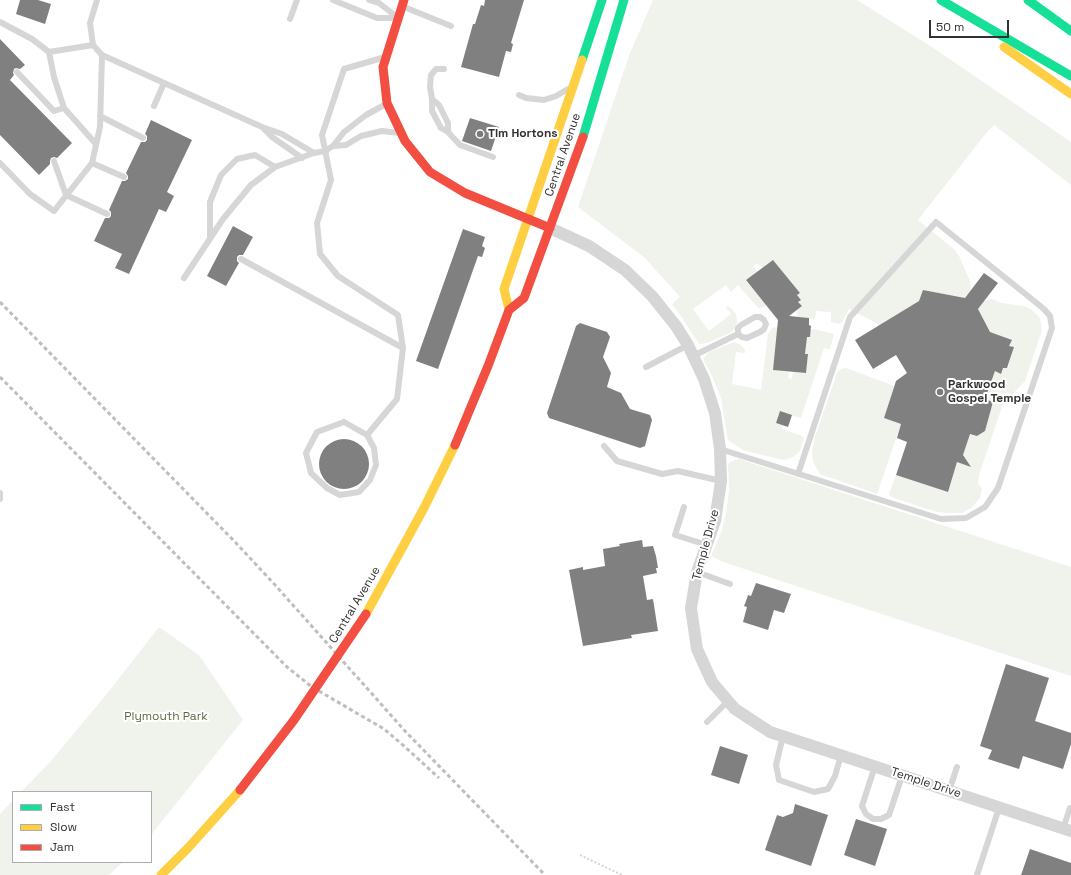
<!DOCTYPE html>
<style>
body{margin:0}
#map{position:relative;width:1071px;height:875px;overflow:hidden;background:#fff;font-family:"Space Grotesk",sans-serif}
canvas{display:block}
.legend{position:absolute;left:12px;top:791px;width:140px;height:72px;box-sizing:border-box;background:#fff;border:1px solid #adadad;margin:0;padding:5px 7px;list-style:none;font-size:12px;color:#323232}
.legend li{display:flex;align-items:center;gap:8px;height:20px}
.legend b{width:20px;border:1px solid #adadad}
.scale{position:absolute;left:929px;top:20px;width:80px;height:18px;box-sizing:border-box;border:2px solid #323232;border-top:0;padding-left:5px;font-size:12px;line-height:14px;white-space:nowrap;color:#323232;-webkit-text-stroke:3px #fff;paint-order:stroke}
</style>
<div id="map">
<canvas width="1071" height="875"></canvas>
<ul class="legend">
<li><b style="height:5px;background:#16e098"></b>Fast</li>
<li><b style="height:5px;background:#ffcf43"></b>Slow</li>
<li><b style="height:5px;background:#f24e42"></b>Jam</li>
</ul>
<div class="scale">50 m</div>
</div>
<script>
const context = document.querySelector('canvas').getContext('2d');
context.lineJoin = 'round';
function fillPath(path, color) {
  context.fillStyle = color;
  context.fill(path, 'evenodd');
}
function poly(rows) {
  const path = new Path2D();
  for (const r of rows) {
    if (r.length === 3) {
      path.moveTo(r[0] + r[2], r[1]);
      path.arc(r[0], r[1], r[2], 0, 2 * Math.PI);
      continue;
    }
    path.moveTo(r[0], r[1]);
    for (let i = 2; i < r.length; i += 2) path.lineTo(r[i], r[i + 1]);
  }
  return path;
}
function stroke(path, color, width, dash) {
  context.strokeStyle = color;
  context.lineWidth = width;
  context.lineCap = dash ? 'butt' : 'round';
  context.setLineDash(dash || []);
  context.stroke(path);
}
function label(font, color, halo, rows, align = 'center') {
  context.font = font + ' "Space Grotesk",sans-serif';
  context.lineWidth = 4;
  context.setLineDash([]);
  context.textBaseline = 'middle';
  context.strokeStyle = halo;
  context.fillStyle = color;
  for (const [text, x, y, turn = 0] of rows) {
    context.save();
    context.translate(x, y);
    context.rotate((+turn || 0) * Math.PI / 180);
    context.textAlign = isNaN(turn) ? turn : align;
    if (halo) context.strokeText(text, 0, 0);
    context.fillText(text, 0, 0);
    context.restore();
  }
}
fillPath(poly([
 [653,0,857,0,932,47,1071,142,1071,185,994,125,987,132,918,220,955,250,959,256,970,281,971,290,965,298,923,290,919,301,879,326,876,323,849,309,842,322,839,324,831,322,831,312,816,311,815,319,798,317,796,310,801,306,798,302,801,300,797,295,800,293,773,260,762,268,757,263,753,266,758,272,746,281,767,305,759,309,738,285,731,292,726,285,693,309,709,331,731,314,726,307,728,306,732,309,736,314,737,321,736,328,730,333,707,343,699,344,681,316,672,304,680,297,645,258,578,207,630,53],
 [992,299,1001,303,1023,306,1032,310,1040,318,1042,330,1025,381,1003,404,979,475,978,484,982,488,980,498,972,507,962,513,948,513,937,512,891,497,889,494,896,475,948,492,957,462,965,465,963,455,970,434,977,436,985,431,993,402,985,399,995,371,1001,373,1003,368,1008,368,1014,347,1009,346,1011,340,996,334,992,337,978,309,984,301],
 [778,327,773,370,789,372,788,378,792,379,793,372,806,373,808,355,805,354,807,337,810,337,810,330,814,329,834,334,830,349,824,348,801,418,780,412,776,423,783,426,782,429,800,435,804,438,800,451,797,454,793,457,784,460,745,451,728,440,721,398,713,378,703,359,709,352,734,342,739,344,742,346,745,350,745,353,736,352,732,384,761,390,768,334,772,328],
 [846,368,894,386,884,418,901,424,877,494,820,474,813,462,812,451,815,437,837,373,841,369],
 [739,459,1071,567,1071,676,723,562,711,556,721,533,726,514,729,490,728,464,732,461],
 [159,627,199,655,243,720,151,835,151,792,21,792,50,762,106,695],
 [13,800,13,862,123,862,109,875,0,875,0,814]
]), '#f0f2ec');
fillPath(poly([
 [20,0,38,0,51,4,45,24,16,14],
 [485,0,524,0,511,43,513,44,511,52,506,51,499,77,461,67,473,24,475,24,481,5,484,6],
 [0,39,25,65,20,69,16,68,14,69,13,73,14,75,10,80,72,143,57,158,54,157,51,158,50,161,50,164,39,175,0,135],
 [470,118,499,127,491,151,462,141],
 [151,120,192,140,167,192,174,196,166,212,159,209,129,274,115,268,122,254,94,241,105,218,109,218,111,216,111,212,109,210,122,181,125,181,128,179,128,176,126,173,141,142,145,142,147,140,147,136,145,134],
 [233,226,253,237,243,255,239,255,237,257,237,261,239,263,226,286,207,276],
 [463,229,485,237,482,246,485,248,482,257,478,256,438,369,416,361],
 [773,260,800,293,797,295,801,300,798,302,802,306,789,316,809,318,809,325,811,326,810,337,807,337,805,354,808,354,806,373,773,370,778,320,746,280],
 [984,273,998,283,978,309,990,332,1012,340,1009,346,1014,347,1007,368,1003,368,1001,374,995,371,985,399,993,402,985,431,977,436,970,434,963,455,971,467,957,462,948,492,896,475,907,442,897,438,901,424,884,418,896,381,907,373,896,355,873,369,855,340,919,301,923,290,965,298],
 [580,323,607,332,610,337,603,357,611,373,607,387,621,393,630,409,650,415,652,420,645,446,640,448,549,418,547,413,576,326],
 [780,411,792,415,788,427,776,423],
 [344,464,25],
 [642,540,643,547,653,546,656,556,658,568,656,568,657,573,643,576,647,600,653,599,658,631,631,635,632,638,583,646,569,570,583,567,583,570,605,566,603,549,620,546,619,544],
 [756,583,791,594,784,613,774,610,768,630,743,622,747,607,744,606,746,601,748,595,751,596],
 [1006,664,1049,678,1035,721,1071,733,1071,744,1063,769,1023,756,1019,769,988,759,992,750,980,746],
 [720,746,748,755,739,784,711,775],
 [795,804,828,815,811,866,765,850,777,815,783,817,793,813],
 [856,819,887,829,875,866,844,855],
 [1030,849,1071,863,1071,875,1021,875]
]), '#808080');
stroke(poly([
 [580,855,622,875]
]), '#d4d4d4', 2, [2, 2]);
stroke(poly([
 [97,0,90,23,93,45,102,55,262,127,282,134,314,153],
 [333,0,377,18,398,18],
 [369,0,379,3,397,17],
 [404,7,451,26],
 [290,19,297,0],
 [0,22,32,39,49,52,54,77,64,108,96,144],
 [49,52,93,45],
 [444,69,436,69,431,75,430,87,432,99,432,111,441,128,448,132,460,145,493,157],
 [17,72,54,111,64,108],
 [519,95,526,98,544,100,556,96,568,89],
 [432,99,439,105,448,123,448,132],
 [154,106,164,83],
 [100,116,143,138],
 [264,129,272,137,302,158],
 [333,146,346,145,361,136,382,131,399,133],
 [54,161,66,195,107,214],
 [0,163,30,194,54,211,92,163,100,127,102,55],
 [92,163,124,177],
 [210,239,210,202,221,175,237,159,255,155,275,167],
 [241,259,403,348],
 [184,278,223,219,251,185,275,167,314,153,325,151,333,146,344,132,366,115,386,104],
 [693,356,738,334,738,328,741,325,755,317,760,317,764,320,766,324,764,329,760,332,747,338,742,337,738,334],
 [646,367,688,345],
 [344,422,367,435,374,448,376,465,370,480,359,492,340,495,327,488,311,473,306,453,317,432,344,422],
 [367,435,397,399,403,348,398,315,338,276,320,254,317,223,331,180,322,135,344,69,382,58],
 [604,446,617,461,662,474,678,471,721,481],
 [720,449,941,519,966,518,985,507,998,488,1052,328,1050,316,1044,309,936,222,850,317,798,474],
 [0,493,0,499],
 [684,507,675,535,707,545],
 [697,572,730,584],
 [707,722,728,701],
 [783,736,776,765,779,780,814,792,828,789,835,776,841,755],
 [875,766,862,806,866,814,873,819,881,819,889,815,902,776],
 [949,791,957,767],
 [1063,829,1070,808],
 [977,875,999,808]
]), '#d6d6d6', 6);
stroke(poly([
 [550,228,589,246,625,270,652,296,676,326,688,345,704,379,715,413,720,449,721,481,715,521,697,572,691,608,697,649,712,682,728,701,735,709,770,732,1071,831]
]), '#d6d6d6', 12);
stroke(poly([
 [941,0,1071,76],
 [1028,0,1071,31],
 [582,60,602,0],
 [583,137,624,0]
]), '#16e098', 9);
stroke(poly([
 [1004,47,1071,94],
 [509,310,504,289,582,60],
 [366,614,424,508,455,445],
 [161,875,188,848,240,790]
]), '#ffcf43', 9);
stroke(poly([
 [404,0,383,67,387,103,405,141,430,172,465,193,550,228],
 [455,445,488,366,509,310,524,298,583,137]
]), '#f24e42', 9);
stroke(poly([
 [0,302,236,543,276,586,405,731,545,875],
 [0,377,287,667,312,687,384,729,404,746,439,778]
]), '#bebebe', 3, [4, 3]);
stroke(poly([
 [240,790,294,720,366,614]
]), '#f24e42', 9);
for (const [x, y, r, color] of [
 [480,134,4,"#7a7a7a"],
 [940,392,4,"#7a7a7a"]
]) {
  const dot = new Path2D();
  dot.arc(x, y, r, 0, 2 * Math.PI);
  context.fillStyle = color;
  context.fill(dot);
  stroke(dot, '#fff', 1.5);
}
label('bold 12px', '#323232', '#fff', [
 ["Tim Hortons",488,134],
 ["Parkwood",948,385],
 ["Gospel Temple",948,399]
], 'left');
label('12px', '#323232', '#fff', [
 ["Central Avenue",563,155,-71],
 ["Temple Drive",706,545,-75],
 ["Central Avenue",355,605,-59],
 ["Temple Drive",926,783,18]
]);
label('12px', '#5b6c42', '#fff', [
 ["Plymouth Park",166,717]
]);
</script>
